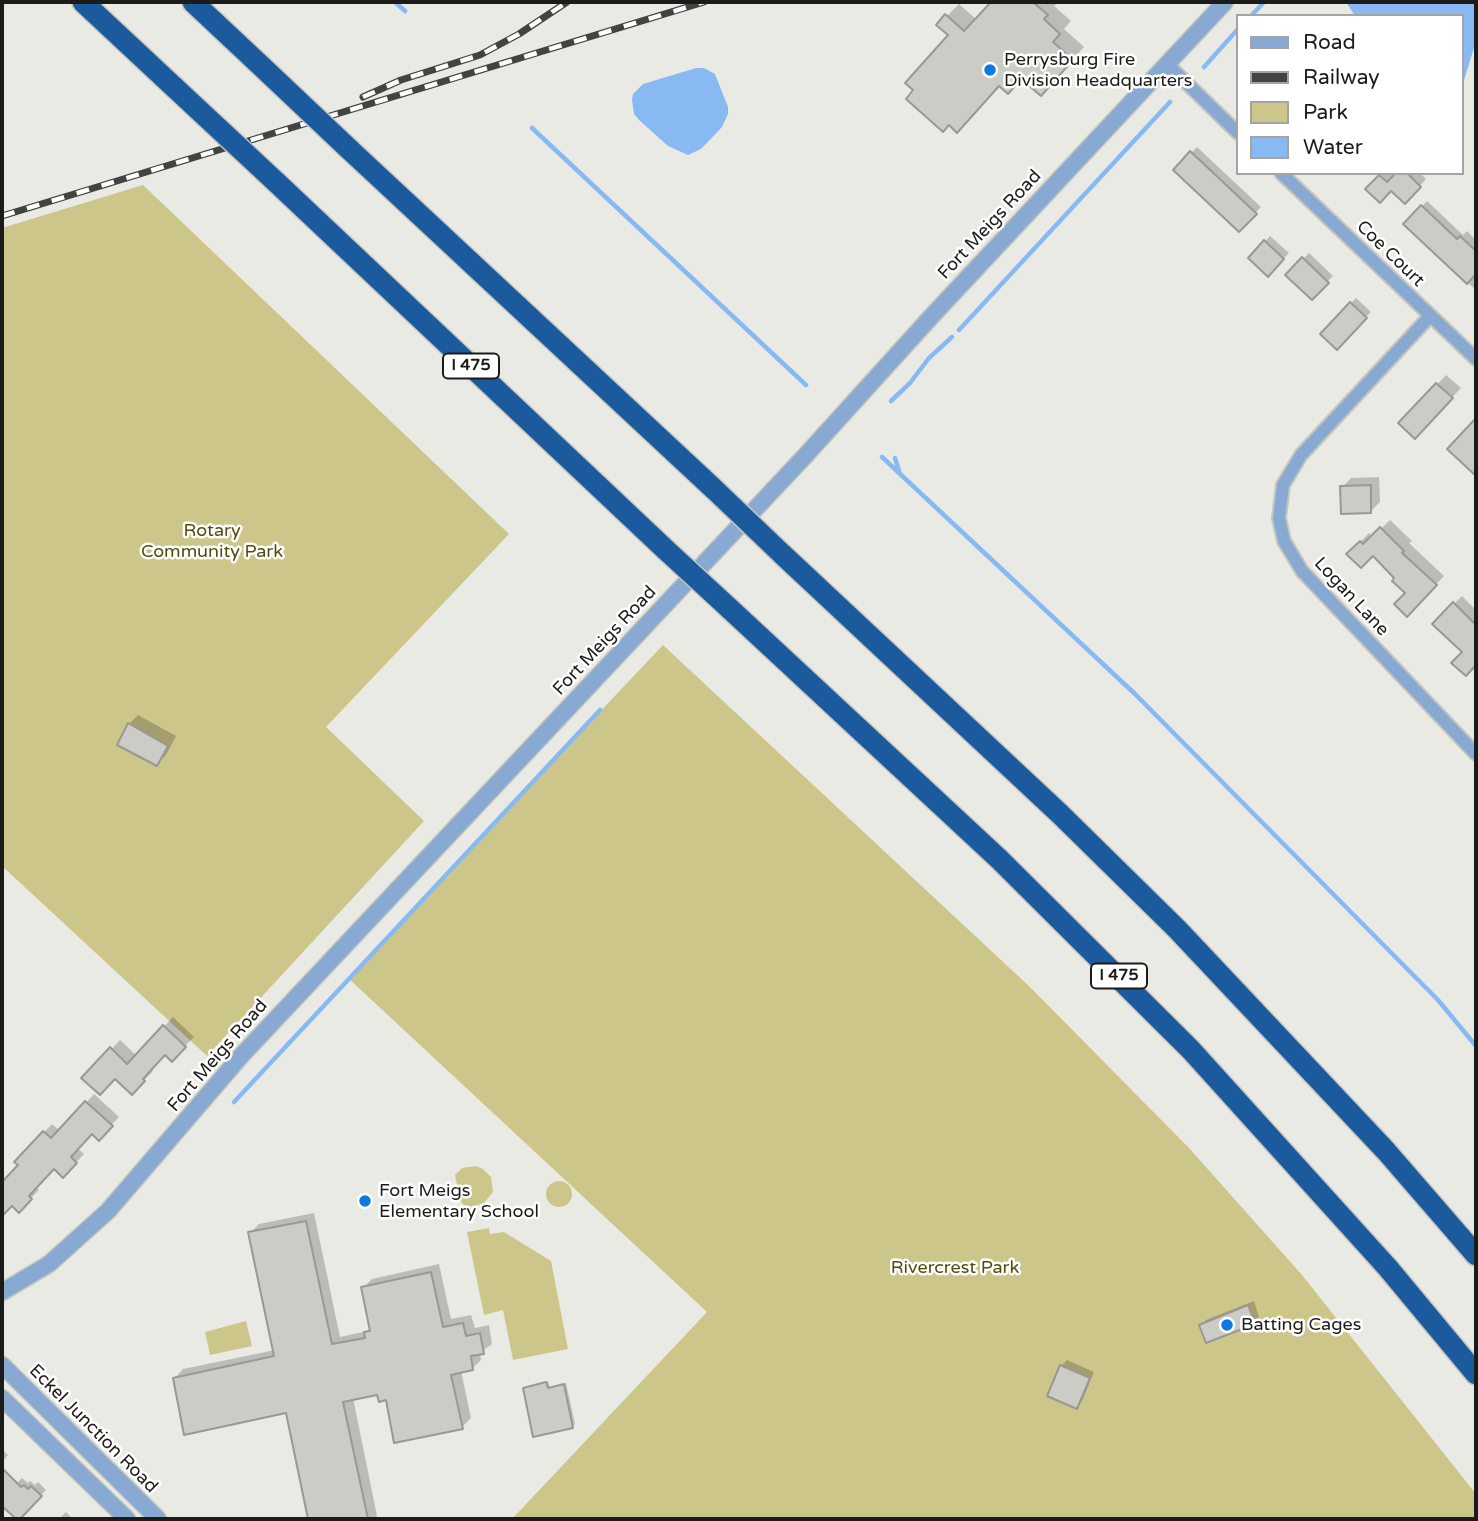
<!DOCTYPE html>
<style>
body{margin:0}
#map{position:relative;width:1478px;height:1521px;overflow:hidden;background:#eaeae5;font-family:"Varela Round",sans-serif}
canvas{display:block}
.frame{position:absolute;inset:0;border:4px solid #1b1b19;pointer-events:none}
.legend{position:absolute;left:1236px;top:14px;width:228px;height:161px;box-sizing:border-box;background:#fff;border:2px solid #a4a4a3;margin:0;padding:9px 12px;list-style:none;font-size:21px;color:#1b1b19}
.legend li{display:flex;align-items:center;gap:14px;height:35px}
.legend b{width:35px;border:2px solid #a4a4a3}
</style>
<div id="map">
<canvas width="1478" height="1521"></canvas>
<div class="frame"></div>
<ul class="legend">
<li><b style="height:9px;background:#87a9d2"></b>Road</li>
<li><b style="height:9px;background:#434340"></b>Railway</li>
<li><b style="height:19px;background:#cdc68a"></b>Park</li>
<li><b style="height:19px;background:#89b9f3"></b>Water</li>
</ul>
</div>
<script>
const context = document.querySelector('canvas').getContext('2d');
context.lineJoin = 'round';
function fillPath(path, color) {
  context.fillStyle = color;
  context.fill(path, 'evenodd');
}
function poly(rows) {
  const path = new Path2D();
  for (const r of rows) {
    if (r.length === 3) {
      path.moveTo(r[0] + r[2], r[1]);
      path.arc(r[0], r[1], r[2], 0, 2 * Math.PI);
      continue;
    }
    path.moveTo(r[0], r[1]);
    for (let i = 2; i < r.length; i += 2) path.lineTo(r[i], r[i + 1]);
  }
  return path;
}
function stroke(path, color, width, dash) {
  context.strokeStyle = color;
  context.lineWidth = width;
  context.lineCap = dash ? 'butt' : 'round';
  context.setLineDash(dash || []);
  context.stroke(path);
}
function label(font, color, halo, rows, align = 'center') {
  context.font = font + ' "Varela Round",sans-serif';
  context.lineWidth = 5;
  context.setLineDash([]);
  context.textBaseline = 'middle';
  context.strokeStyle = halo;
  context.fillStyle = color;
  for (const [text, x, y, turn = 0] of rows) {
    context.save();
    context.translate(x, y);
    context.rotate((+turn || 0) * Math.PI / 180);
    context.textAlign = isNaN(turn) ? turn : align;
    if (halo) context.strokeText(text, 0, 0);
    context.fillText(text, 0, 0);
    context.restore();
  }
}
fillPath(poly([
 [143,185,509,534,326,727,424,821,207,1056,2,866,2,228],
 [663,645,1030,987,1189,1148,1302,1275,1476,1494,1476,1519,512,1519,707,1312,348,978],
 [476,1166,483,1169,491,1177,493,1192,484,1203,467,1208,460,1201,455,1175,462,1168],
 [559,1194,13],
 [489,1228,490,1234,504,1232,551,1261,568,1349,513,1360,503,1310,484,1315,467,1232],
 [246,1321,252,1346,210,1355,205,1332]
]), '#cdc68a');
fillPath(poly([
 [1346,2,1476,2,1476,41,1462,87,1462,16,1355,16],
 [696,68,704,68,715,74,728,107,728,114,722,127,701,149,688,155,668,146,639,120,634,114,632,100,633,94,643,84]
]), '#89b9f3');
fillPath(poly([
 [993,2,1059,2,1054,6,1071,21,1064,29,1084,47,1053,82,1022,77,999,84,950,35,947,16,959,4,977,20],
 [1197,147,1261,207,1239,230,1175,170],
 [1375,173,1420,173,1426,179,1405,202],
 [1427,201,1463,235,1467,231,1476,240,1476,290,1405,224],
 [1270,236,1289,253,1268,275,1250,258],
 [1309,253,1333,276,1312,298,1288,275],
 [1356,298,1371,312,1337,347,1322,334],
 [1446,375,1461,388,1415,437,1401,423],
 [1379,477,1380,502,1371,511,1342,487,1351,478],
 [1390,520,1412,541,1409,543,1444,576,1407,614,1407,593,1397,577,1373,554,1349,554,1369,533,1373,537],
 [1462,596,1476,610,1476,663,1465,674,1464,652,1434,624],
 [138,715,176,736,166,755,157,764,129,724],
 [173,1017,194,1037,172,1059,165,1053,151,1069,153,1071,132,1093,115,1077,84,1078,120,1040,137,1056],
 [94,1094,119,1117,99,1138,92,1132,77,1148,84,1154,63,1176,54,1167,35,1187,39,1190,19,1210,12,1203,2,1214,2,1185,20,1165,16,1162,52,1124,60,1131],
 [314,1213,340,1337,367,1331,371,1327,363,1288,372,1279,439,1264,451,1319,471,1315,475,1328,489,1325,492,1344,480,1353,481,1360,472,1369,461,1371,471,1418,462,1427,378,1393,353,1398,377,1516,374,1519,310,1519,287,1411,175,1378,183,1369,275,1350,250,1233,259,1224],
 [1254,1301,1259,1317,1254,1323,1201,1325,1206,1320],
 [1067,1360,1094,1372,1082,1401,1077,1407,1061,1366],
 [548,1381,550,1387,566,1383,575,1424,572,1427,525,1388],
 [2,1449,8,1455,2,1462],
 [22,1478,28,1483,30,1481,35,1485,38,1482,46,1490,18,1519,2,1503,2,1499],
 [66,1512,73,1519,59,1519]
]), '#0003');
stroke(poly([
 [395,2,405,11],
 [1251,16,1264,2],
 [1204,67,1238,29],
 [532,128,806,385],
 [959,330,1170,102],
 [891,401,910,383,929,358,952,337],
 [882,457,1135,694,1438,1000,1476,1046],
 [895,458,899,471],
 [234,1102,600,710]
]), '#89b9f3', 4.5);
const building = poly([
 [991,2,1033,2,1048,15,1044,19,1060,34,1053,42,1073,60,1041,96,1021,79,1008,94,999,86,957,133,949,125,943,132,906,99,913,90,905,83,948,35,936,25,945,14,964,31,991,2],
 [1190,151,1257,214,1239,232,1173,170,1190,151],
 [1396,173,1407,173,1421,187,1405,204,1391,191,1380,203,1365,189,1379,175,1387,182,1396,173],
 [1421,205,1457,239,1460,236,1476,251,1476,274,1467,284,1403,224,1421,205],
 [1264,240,1284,259,1268,277,1248,258,1264,240],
 [1302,257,1329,283,1312,300,1285,275,1302,257],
 [1350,302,1367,318,1337,350,1320,334,1350,302],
 [1436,383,1453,398,1415,439,1398,423,1436,383],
 [1476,418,1476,476,1447,449,1476,418],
 [1371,485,1371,513,1341,514,1340,486,1371,485],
 [1380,527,1404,551,1402,553,1437,585,1407,617,1394,604,1405,593,1392,581,1394,578,1373,556,1361,568,1346,554,1360,541,1363,544,1380,527],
 [1453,602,1476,625,1476,665,1466,676,1451,663,1462,652,1432,624,1453,602],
 [128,723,168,746,157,766,117,745,128,723],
 [163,1025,186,1047,172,1062,165,1055,143,1079,145,1081,132,1095,115,1079,100,1095,81,1078,110,1047,127,1064,163,1025],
 [85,1101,113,1126,99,1141,92,1134,71,1157,77,1163,63,1178,54,1169,29,1196,32,1199,19,1213,12,1206,2,1216,2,1182,18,1165,14,1162,43,1131,51,1138,85,1101],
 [306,1221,332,1344,365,1338,364,1332,370,1331,361,1287,431,1272,443,1327,463,1323,466,1336,480,1333,484,1354,471,1356,473,1370,451,1375,463,1429,394,1443,386,1400,379,1402,377,1395,343,1402,368,1519,308,1519,286,1413,184,1435,173,1378,274,1356,248,1232,306,1221],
 [1248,1305,1255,1324,1206,1343,1199,1325,1248,1305],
 [1060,1365,1090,1378,1077,1409,1047,1396,1060,1365],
 [546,1382,548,1388,564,1384,573,1428,533,1437,523,1388,546,1382],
 [2,1468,21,1487,24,1485,28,1489,31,1486,42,1496,20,1519,16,1519,2,1506,2,1468]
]);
fillPath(building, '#ccccc7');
stroke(building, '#999894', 2);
const minor = poly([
 [1167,64,1238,133],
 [1281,173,1476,359],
 [1430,316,1301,455,1283,485,1279,518,1284,541,1302,571,1476,754]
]);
const tertiary = poly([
 [2,1292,49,1264,108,1211,241,1056,805,456,930,318,1225,2],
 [2,1365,158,1519],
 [2,1398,127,1519]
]);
const motorway = poly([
 [83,2,174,87],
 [193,2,258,63],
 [349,149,715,490],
 [276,182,666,550],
 [782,554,1060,814,1177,929,1386,1151,1476,1255],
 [730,609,999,859,1191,1050,1388,1268,1476,1374]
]);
stroke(minor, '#c5c5c0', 16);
stroke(tertiary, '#c5c5c0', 19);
stroke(motorway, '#c5c5c0', 24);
stroke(minor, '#87a9d2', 12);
stroke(tertiary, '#87a9d2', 16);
stroke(motorway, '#1c5a9e', 21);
const rail = poly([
 [363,97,401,80,480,55,519,34,567,2],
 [2,216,704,2]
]);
stroke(rail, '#434340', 7);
stroke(rail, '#fff', 4.5, [13]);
const motorwayBridge = poly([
 [258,63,349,149],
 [174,87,276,182],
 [715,490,782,554],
 [666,550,730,609]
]);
stroke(motorwayBridge, '#c5c5c0', 24, []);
stroke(motorwayBridge, '#1c5a9e', 21);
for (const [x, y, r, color] of [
 [990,70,7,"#0c7ae1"],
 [365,1201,7,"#0c7ae1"],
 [1227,1325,7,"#0c7ae1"]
]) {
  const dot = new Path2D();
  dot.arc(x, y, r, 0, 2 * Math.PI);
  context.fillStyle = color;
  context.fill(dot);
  stroke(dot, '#fff', 2.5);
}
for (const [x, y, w] of [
 [471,366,56],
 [1119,976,56]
]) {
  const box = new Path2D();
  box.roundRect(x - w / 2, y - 12.5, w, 25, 5);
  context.fillStyle = '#fff';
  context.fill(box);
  stroke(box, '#1b1b19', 2);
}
label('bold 16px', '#1b1b19', null, [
 ["I 475",471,366],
 ["I 475",1119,976]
]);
label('18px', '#1b1b19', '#fff', [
 ["Perrysburg Fire",1004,60],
 ["Division Headquarters",1004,81],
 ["Fort Meigs",379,1191],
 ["Elementary School",379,1212],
 ["Batting Cages",1241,1325]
], 'left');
label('18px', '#1b1b19', '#fff', [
 ["Fort Meigs Road",990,225,-47],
 ["Coe Court",1390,254,44],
 ["Logan Lane",1351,597,47],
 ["Fort Meigs Road",605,641,-47],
 ["Fort Meigs Road",218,1056,-49],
 ["Eckel Junction Road",93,1429,45]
]);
label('18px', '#534c11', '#fff', [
 ["Rotary",212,531],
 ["Community Park",212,552],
 ["Rivercrest Park",955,1268]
]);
</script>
